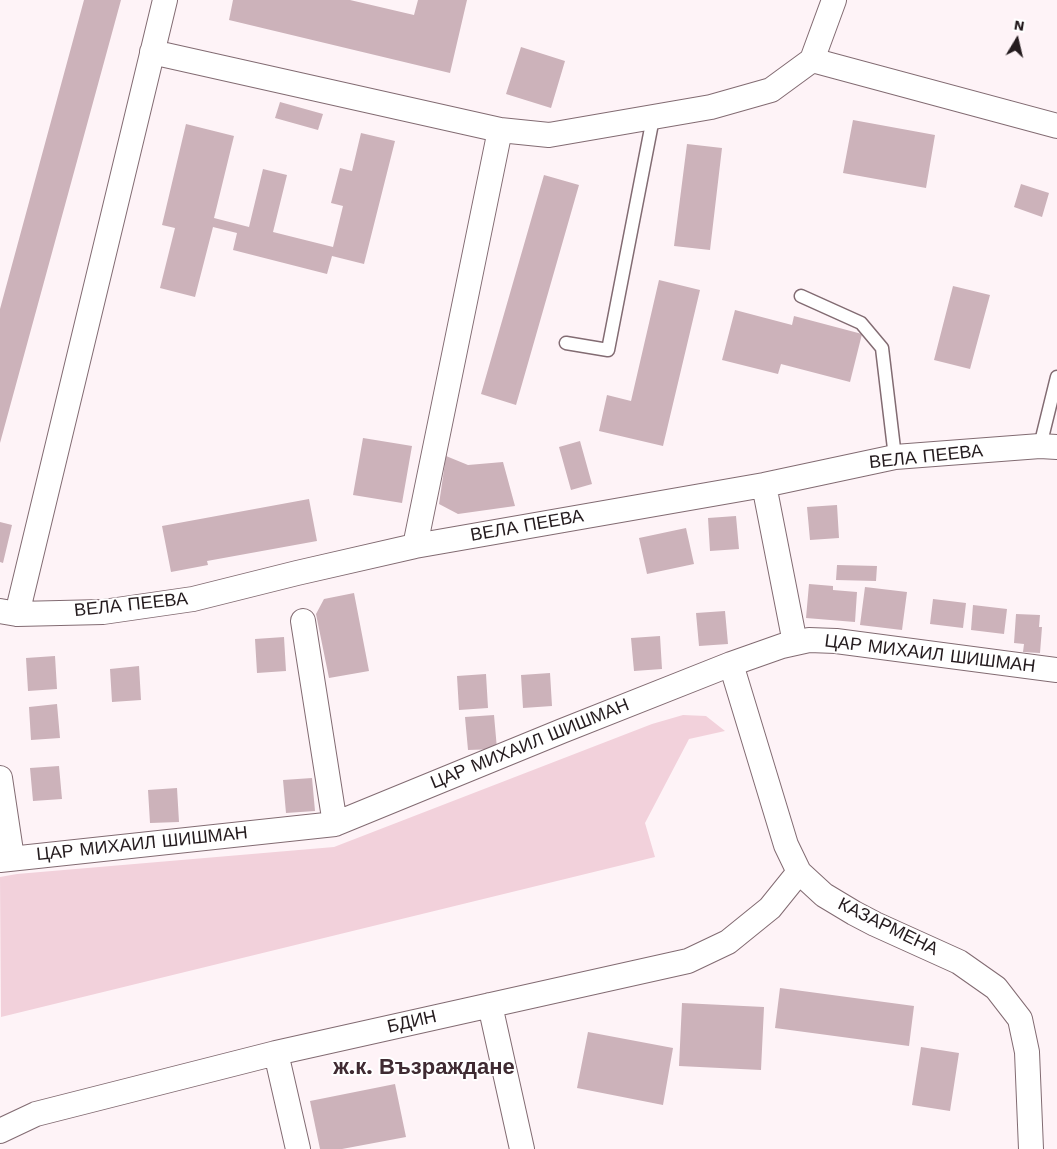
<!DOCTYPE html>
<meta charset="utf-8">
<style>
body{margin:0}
#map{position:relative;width:1057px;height:1149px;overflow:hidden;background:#fef3f7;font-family:"Work Sans",sans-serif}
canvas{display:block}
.north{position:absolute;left:992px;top:15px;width:50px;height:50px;-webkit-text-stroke:4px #fff;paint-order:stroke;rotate:9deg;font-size:14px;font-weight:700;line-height:20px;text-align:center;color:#241b1e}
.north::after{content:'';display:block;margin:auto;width:18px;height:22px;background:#241b1e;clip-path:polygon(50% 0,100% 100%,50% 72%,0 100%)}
</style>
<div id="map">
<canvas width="1057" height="1149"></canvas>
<div class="north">N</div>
</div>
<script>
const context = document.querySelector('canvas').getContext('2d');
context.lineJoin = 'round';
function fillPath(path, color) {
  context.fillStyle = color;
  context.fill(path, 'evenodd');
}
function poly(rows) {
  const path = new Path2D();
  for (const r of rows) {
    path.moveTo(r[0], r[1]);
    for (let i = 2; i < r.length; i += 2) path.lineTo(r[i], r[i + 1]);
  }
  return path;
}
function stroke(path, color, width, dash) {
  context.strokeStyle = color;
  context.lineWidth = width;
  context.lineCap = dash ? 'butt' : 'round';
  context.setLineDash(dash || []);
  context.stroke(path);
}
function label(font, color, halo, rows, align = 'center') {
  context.font = font + ' "Work Sans",sans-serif';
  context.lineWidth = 4;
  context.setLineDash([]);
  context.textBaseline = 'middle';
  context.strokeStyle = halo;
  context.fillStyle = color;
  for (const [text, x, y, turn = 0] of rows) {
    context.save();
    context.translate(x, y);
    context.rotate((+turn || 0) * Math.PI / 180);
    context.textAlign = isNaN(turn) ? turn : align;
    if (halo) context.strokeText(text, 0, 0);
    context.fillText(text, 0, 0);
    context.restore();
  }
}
fillPath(poly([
 [683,715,706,716,725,731,689,739,645,823,655,857,1,1017,0,877,17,874,334,847,652,724]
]), '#f2d1db');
fillPath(poly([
 [84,0,121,0,0,443,0,309],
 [233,0,350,0,414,15,418,0,467,0,450,73,229,20],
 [521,47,565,61,551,108,506,94],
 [280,102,323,114,318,130,275,118],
 [853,120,935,135,926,188,843,173],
 [186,124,234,136,214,218,249,227,263,169,287,175,273,232,333,247,343,206,331,203,340,168,352,171,361,133,395,141,364,264,332,256,327,274,233,250,237,233,213,227,195,297,160,288,175,228,162,225],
 [687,144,722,148,710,250,674,246],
 [544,175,579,185,516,405,481,394],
 [1021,184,1049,193,1042,217,1014,207],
 [659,280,700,290,663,446,599,431,607,395,631,401],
 [953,286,990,295,970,369,934,360],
 [735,310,792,325,794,316,862,334,850,382,781,364,778,374,722,360],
 [363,438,412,446,402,503,353,495],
 [580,441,592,484,571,490,559,447],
 [446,456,468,465,503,462,515,506,458,514,439,504],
 [309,499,317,541,207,561,208,565,171,572,162,526],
 [837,505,839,538,810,540,807,507],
 [736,516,739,549,710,551,708,518],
 [0,522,12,525,3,563,0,562],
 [686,528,694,564,647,574,639,538],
 [837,565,877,566,876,581,836,580],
 [809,584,833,586,833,590,857,592,855,622,806,618],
 [865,587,907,592,902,630,860,625],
 [354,593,369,671,329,678,316,614,324,599],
 [933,599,966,603,963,628,930,624],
 [973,605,1007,609,1004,634,971,630],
 [725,611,728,644,699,646,696,613],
 [1016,614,1040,615,1039,627,1042,627,1040,653,1023,652,1024,644,1014,643],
 [660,636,662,669,634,671,631,638],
 [284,637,286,671,257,673,255,639],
 [55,656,57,689,28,691,26,658],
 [139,666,141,700,112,702,110,669],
 [550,673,552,706,523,708,521,675],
 [486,674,488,708,459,710,457,676],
 [57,704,60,738,31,740,29,707],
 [494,715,497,749,468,750,465,717],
 [59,766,62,799,33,801,30,768],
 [312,778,315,811,286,813,283,780],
 [177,788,179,822,150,823,148,790],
 [780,988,914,1006,909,1046,775,1028],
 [682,1003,764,1007,761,1070,679,1066],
 [588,1032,673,1048,663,1105,577,1088],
 [921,1047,959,1053,950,1111,912,1105],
 [395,1084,406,1137,342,1149,320,1149,310,1101]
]), '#ccb2ba');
const lane = poly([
 [801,296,861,323,882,348,895,457],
 [566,343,608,350,653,118],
 [1040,446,1057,377]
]);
const street = poly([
 [152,52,500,130,549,135,711,107,771,90,812,60,834,0],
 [812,60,1057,126],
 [764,485,795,643],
 [415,546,500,130],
 [0,611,17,614,103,612,193,599,297,573,415,546,764,485,895,457,1040,446,1057,447],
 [17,614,165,0],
 [303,621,335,824],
 [731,664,786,845,799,872,824,895,854,913,875,924,959,962,996,988,1020,1019,1027,1052,1031,1149],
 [0,778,12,858],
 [0,860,335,824,562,731,731,664,782,646,809,640,836,641,1057,670],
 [490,1005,522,1149],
 [276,1053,298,1149],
 [0,1131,36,1114,276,1053,688,961,728,942,770,908,799,872]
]);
stroke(lane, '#826b72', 15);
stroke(street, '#826b72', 26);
stroke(lane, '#fff', 12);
stroke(street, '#fff', 24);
label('18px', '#241b1e', '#fff', [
 ["ВЕЛА ПЕЕВА",926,457,-6],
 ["ВЕЛА ПЕЕВА",527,526,-10],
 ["ВЕЛА ПЕЕВА",131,605,-6],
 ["ЦАР МИХАИЛ ШИШМАН",930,654,7],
 ["ЦАР МИХАИЛ ШИШМАН",530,744,-22],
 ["ЦАР МИХАИЛ ШИШМАН",142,844,-6],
 ["КАЗАРМЕНА",888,927,26],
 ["БДИН",412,1022,-13]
]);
label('bold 22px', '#3f2b32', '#fff', [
 ["ж.к. Възраждане",424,1068]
]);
</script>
